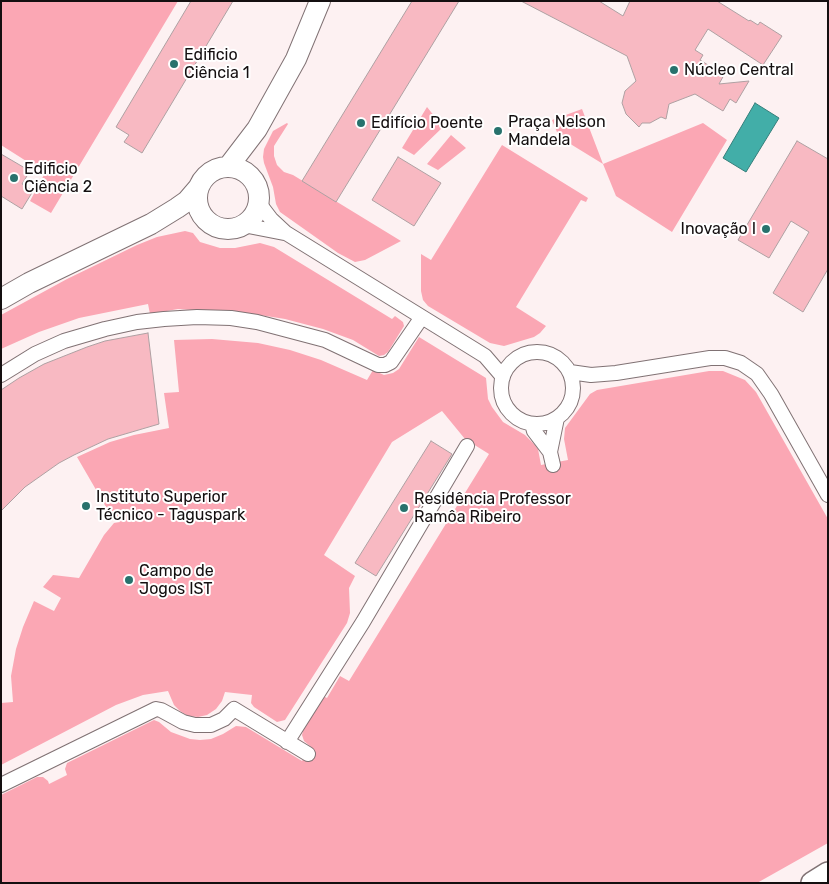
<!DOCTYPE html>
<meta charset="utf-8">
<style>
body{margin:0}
#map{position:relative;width:829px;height:884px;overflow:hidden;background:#fdf1f2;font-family:Rubik,sans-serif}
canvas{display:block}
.frame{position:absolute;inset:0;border:2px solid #140f10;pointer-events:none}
</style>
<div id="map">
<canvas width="829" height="884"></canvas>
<div class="frame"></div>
</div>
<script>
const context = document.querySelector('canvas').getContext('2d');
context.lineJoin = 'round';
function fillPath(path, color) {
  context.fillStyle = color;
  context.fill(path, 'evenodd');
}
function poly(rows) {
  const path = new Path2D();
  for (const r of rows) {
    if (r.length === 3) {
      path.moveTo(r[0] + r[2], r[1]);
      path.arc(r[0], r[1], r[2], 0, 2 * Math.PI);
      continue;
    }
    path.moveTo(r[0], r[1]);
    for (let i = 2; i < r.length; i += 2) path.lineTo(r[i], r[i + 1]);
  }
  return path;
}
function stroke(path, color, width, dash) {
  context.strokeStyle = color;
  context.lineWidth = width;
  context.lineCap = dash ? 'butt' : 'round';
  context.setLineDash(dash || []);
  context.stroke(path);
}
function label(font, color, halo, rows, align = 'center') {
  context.font = font + ' Rubik,sans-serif';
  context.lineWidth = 4;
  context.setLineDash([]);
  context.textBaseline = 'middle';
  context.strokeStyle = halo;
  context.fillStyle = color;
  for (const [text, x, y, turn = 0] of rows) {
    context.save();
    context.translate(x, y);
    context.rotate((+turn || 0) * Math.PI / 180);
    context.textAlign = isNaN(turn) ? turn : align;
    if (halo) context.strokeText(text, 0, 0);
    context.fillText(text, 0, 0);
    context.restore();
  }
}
fillPath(poly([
 [1,1,178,1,51,213,30,201,45,173,1,145],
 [427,107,443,127,414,155,402,148],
 [582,109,603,164,703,123,727,140,672,232,616,196,603,164,559,137,552,120],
 [287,123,288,124,274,146,274,156,277,165,284,172,293,175,401,241,365,260,355,262,338,253,280,212,276,204,273,187,264,163,263,157,264,149,273,131],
 [451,135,466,148,438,170,427,164],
 [502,145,588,198,586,202,581,200,516,307,546,326,540,333,534,337,504,346,490,343,428,306,423,300,421,291,421,254,431,260],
 [185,231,193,233,200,242,220,248,235,248,260,243,274,247,392,319,395,316,403,322,404,326,388,352,384,355,379,356,353,340,323,329,285,319,260,315,178,309,150,314,148,304,79,318,39,332,1,349,1,315,67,279,137,245,157,237],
 [419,337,486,378,488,399,492,407,503,422,525,435,534,444,538,449,541,465,568,460,564,439,565,428,590,394,597,390,709,371,723,371,745,380,756,392,828,519,828,843,757,883,1,883,1,795,37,777,43,777,48,781,49,784,67,775,65,769,67,763,154,720,159,722,171,732,190,739,200,740,211,739,223,734,236,726,246,727,302,761,311,747,304,741,302,735,304,727,323,696,327,698,340,676,349,681,489,454,465,439,442,411,392,442,324,555,355,576,349,588,350,613,347,623,285,720,277,722,254,707,251,703,252,695,225,692,222,701,216,709,207,715,198,717,188,716,180,711,174,705,168,691,143,695,116,705,1,765,1,703,13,702,11,676,16,649,23,627,34,601,54,611,61,598,43,587,53,575,79,578,104,535,114,523,120,522,106,507,77,457,110,442,134,435,169,428,164,393,179,392,174,340,212,339,258,343,290,350,321,360,367,380,373,370,384,375,393,373,399,369]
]), '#fba7b4');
const water = poly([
 [755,103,779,118,746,172,723,158,755,103]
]);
fillPath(water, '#42aea8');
stroke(water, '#347e7a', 1);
const building = poly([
 [191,1,233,1,142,153,124,142,129,135,116,127,191,1],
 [412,1,459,1,336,202,302,181,412,1],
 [521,1,599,1,623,16,630,1,717,1,749,21,750,20,758,25,760,22,782,36,763,65,708,29,695,50,703,55,700,60,724,75,719,84,749,81,736,103,730,99,723,111,695,94,669,104,666,119,661,117,650,123,642,123,639,127,626,114,622,103,625,91,636,81,627,56,521,1],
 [797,141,828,159,828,269,803,312,773,293,809,232,791,221,769,258,738,240,797,141],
 [1,154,30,171,22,184,33,191,22,209,1,196,1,154],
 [398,157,441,183,414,226,372,200,398,157],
 [148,333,159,424,108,439,74,455,59,463,25,487,1,511,1,390,19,378,44,364,87,347,105,341,148,333],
 [431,441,452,454,376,576,355,563,431,441]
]);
fillPath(building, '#f8b9c2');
stroke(building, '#aea0a2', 1);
const street = poly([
 [258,202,271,219,286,233,485,356,503,377],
 [243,225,284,233],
 [537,388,36],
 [570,372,591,375,616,373,710,358,725,358,741,363,757,374,771,394,828,495],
 [1,375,35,354,64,341,105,329,137,322,164,319,197,317,231,318,257,322,325,340,378,365,385,365,391,362,422,317],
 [532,424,534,431,550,452,553,465],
 [550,452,557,418],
 [287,742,363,622,467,446],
 [1,785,156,709,161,710,183,722,195,725,211,725,224,719,234,709,308,754]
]);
const secondary = poly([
 [228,167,257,129,296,59,320,1],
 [228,198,31],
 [1,299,29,283,151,224,177,208,187,201,199,187]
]);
const primary = poly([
 [812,883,828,873]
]);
stroke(street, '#807274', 16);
stroke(secondary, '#807274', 22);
stroke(primary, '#807274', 24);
stroke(street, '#fff', 14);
stroke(secondary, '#fff', 20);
stroke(primary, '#fff', 21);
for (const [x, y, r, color] of [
 [174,64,5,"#28726d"],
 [674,70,5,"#28726d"],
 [361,123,5,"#28726d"],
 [498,131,5,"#28726d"],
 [14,178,5,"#28726d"],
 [766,229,5,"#28726d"],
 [86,506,5,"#28726d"],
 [404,508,5,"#28726d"],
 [129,580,5,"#28726d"]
]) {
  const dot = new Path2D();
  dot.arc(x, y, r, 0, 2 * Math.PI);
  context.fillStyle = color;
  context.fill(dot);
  stroke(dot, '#fff', 2);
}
label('16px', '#140f10', '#fff', [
 ["Edificio",184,55],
 ["Ciência 1",184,73],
 ["Núcleo Central",684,70],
 ["Praça Nelson",508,122],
 ["Mandela",508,140],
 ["Edifício Poente",371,123],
 ["Edificio",24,169],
 ["Ciência 2",24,187],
 ["Inovação I",756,229,"right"],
 ["Instituto Superior",96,497],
 ["Técnico - Taguspark",96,515],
 ["Residência Professor",414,499],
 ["Ramôa Ribeiro",414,517],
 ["Campo de",139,571],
 ["Jogos IST",139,589]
], 'left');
</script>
